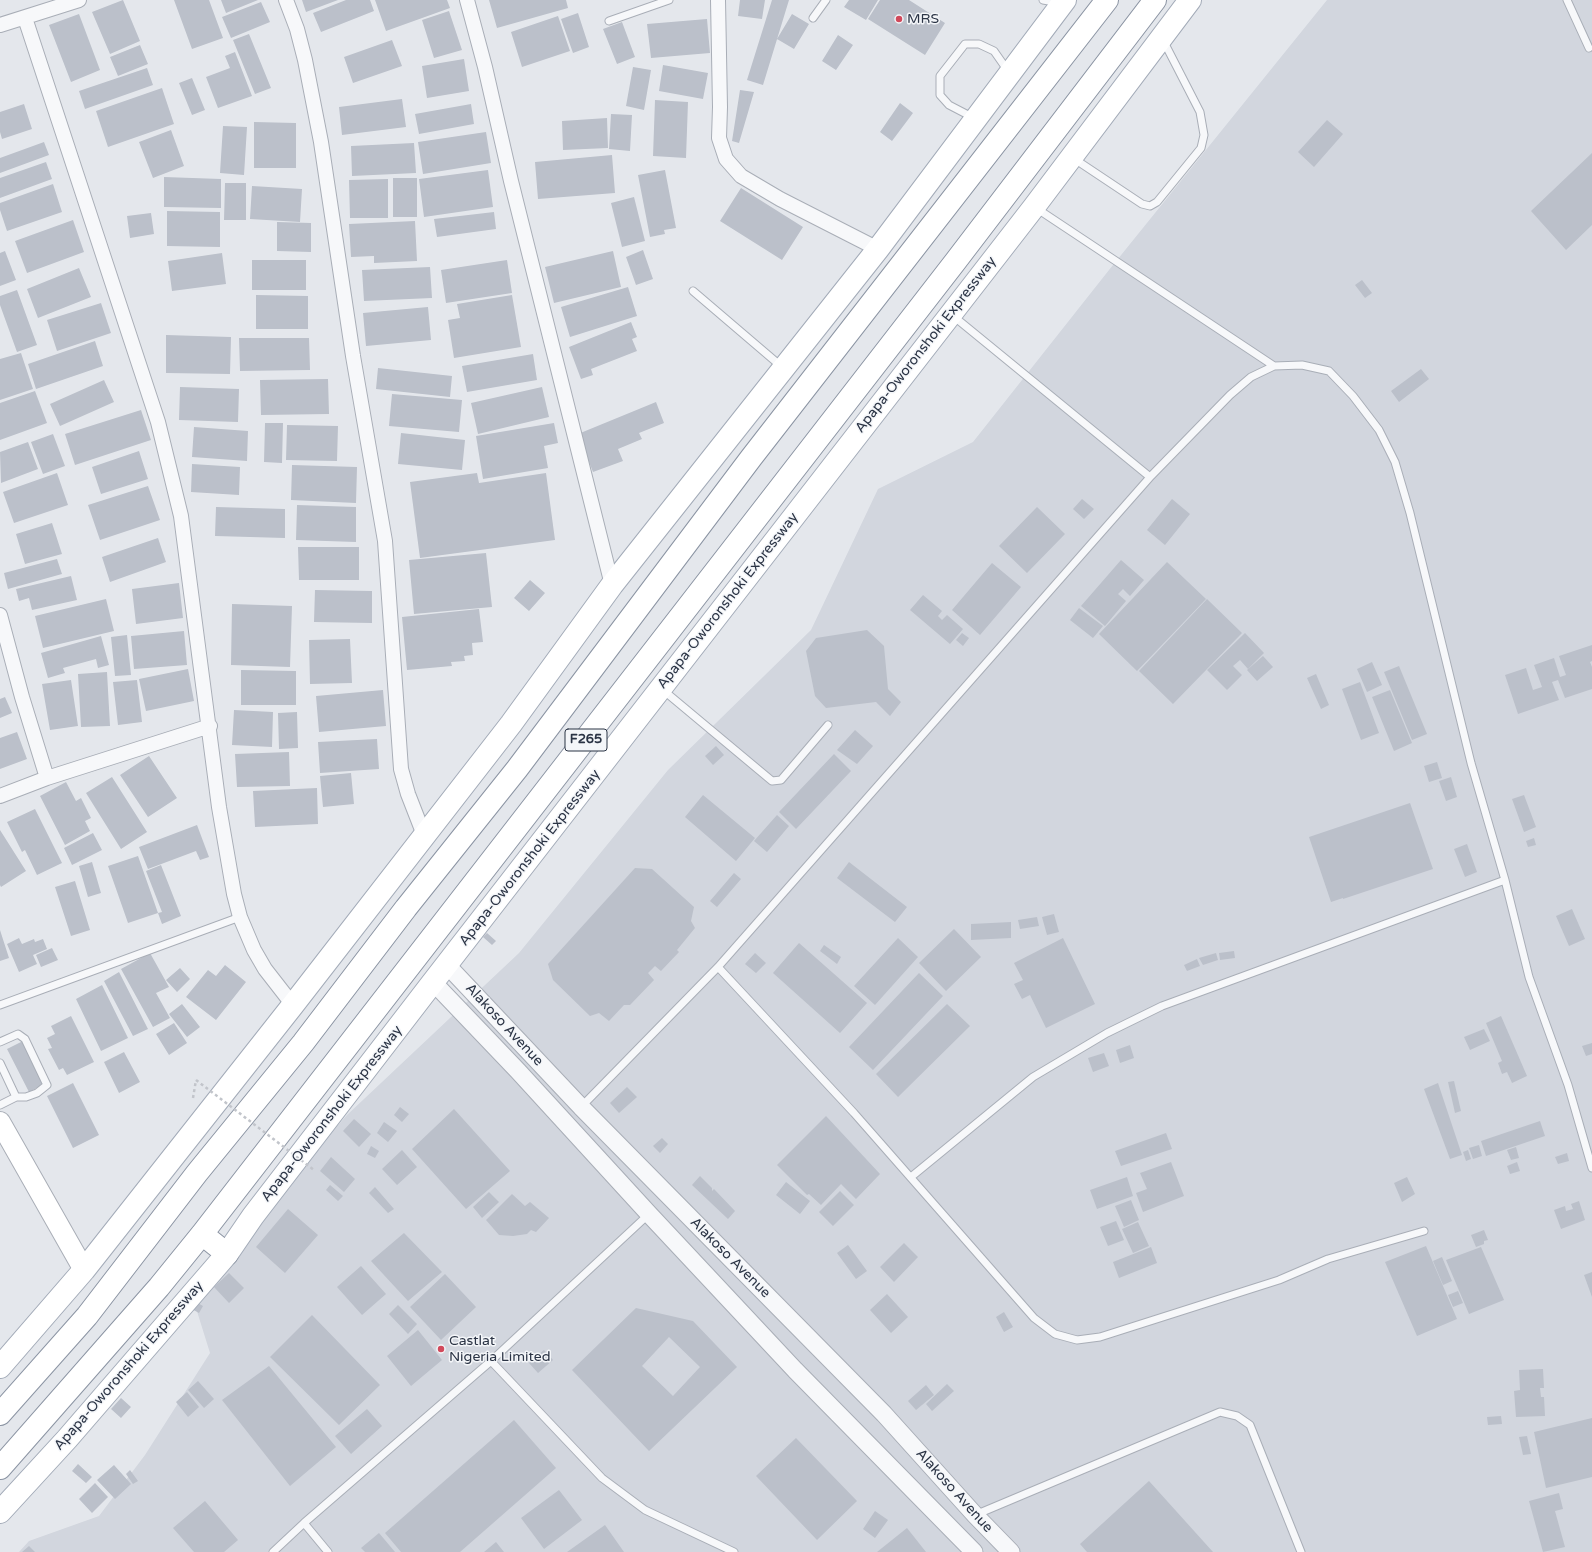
<!DOCTYPE html>
<style>
body{margin:0}
canvas{display:block;background:#e4e7ec}
</style>
<canvas width="1592" height="1552"></canvas>
<script>
const context = document.querySelector('canvas').getContext('2d');
context.lineJoin = 'round';
function fillPath(path, color) {
  context.fillStyle = color;
  context.fill(path, 'evenodd');
}
function poly(rows) {
  const path = new Path2D();
  for (const r of rows) {
    path.moveTo(r[0], r[1]);
    for (let i = 2; i < r.length; i += 2) path.lineTo(r[i], r[i + 1]);
  }
  return path;
}
function stroke(path, color, width, dash) {
  context.strokeStyle = color;
  context.lineWidth = width;
  context.lineCap = dash ? 'butt' : 'round';
  context.setLineDash(dash || []);
  context.stroke(path);
}
function label(font, color, halo, rows, align = 'center') {
  context.font = font + ' "Varela Round",sans-serif';
  context.lineWidth = 3;
  context.setLineDash([]);
  context.textBaseline = 'middle';
  context.strokeStyle = halo;
  context.fillStyle = color;
  for (const [text, x, y, turn = 0] of rows) {
    context.save();
    context.translate(x, y);
    context.rotate((+turn || 0) * Math.PI / 180);
    context.textAlign = isNaN(turn) ? turn : align;
    if (halo) context.strokeText(text, 0, 0);
    context.fillText(text, 0, 0);
    context.restore();
  }
}
fillPath(poly([
 [1327,0,1592,0,1592,1552,19,1552,29,1541,99,1516,145,1455,210,1353,191,1292,347,1115,519,953,668,770,811,630,878,489,973,442,1109,270]
]), '#d2d6de');
fillPath(poly([
 [123,0,140,41,110,54,92,12],
 [174,0,209,0,223,38,192,49],
 [221,0,258,0,226,13],
 [302,0,338,0,306,12],
 [346,0,370,0,374,11,321,32,313,13],
 [375,0,447,0,450,8,386,31],
 [489,0,566,0,568,8,497,28],
 [740,0,765,0,762,19,738,16],
 [772,0,789,0,763,85,747,80],
 [849,0,878,0,866,20,844,7],
 [880,0,909,0,945,23,925,55,868,19],
 [261,2,270,22,231,38,222,17],
 [449,11,462,50,434,58,422,20],
 [578,13,589,47,573,53,561,19],
 [79,14,100,70,71,82,49,25],
 [792,14,809,24,794,49,777,39],
 [558,16,570,51,522,67,511,32],
 [707,19,710,53,651,58,647,24],
 [622,22,635,57,617,64,603,29],
 [249,34,271,88,255,94,233,40],
 [838,35,853,45,836,70,822,61],
 [392,40,402,66,353,83,344,57],
 [140,45,148,64,118,76,110,57],
 [235,52,252,96,218,108,206,77,230,68,225,56],
 [464,59,469,91,427,98,422,66],
 [663,65,708,73,703,99,659,91],
 [633,67,651,70,644,110,626,106],
 [147,68,153,85,85,109,79,91],
 [192,78,205,110,192,115,179,83],
 [162,88,174,124,108,147,96,111],
 [740,90,754,92,739,143,732,141],
 [402,99,406,127,342,135,339,107],
 [655,100,688,102,686,158,653,156],
 [900,103,913,113,892,141,880,132],
 [24,104,32,129,2,139,0,132,0,112],
 [471,104,474,124,419,134,415,114],
 [611,114,632,115,630,151,609,149],
 [607,118,608,148,563,150,562,121],
 [1327,120,1343,134,1314,167,1298,152],
 [254,122,296,123,296,168,254,168],
 [223,126,247,127,244,175,220,173],
 [171,130,184,166,153,178,139,142],
 [486,132,491,163,423,174,418,142],
 [44,142,49,155,0,173,0,158],
 [414,143,416,173,352,176,351,146],
 [1592,153,1592,225,1566,250,1531,211],
 [612,155,615,193,538,199,535,162],
 [46,162,52,179,0,198,0,178],
 [488,170,493,207,424,217,419,179],
 [665,170,676,228,664,230,665,234,650,237,638,175],
 [164,177,221,179,221,208,164,207],
 [393,178,417,178,417,217,393,217],
 [388,179,388,218,350,218,349,180],
 [225,183,246,183,246,220,224,220],
 [53,184,62,212,7,231,0,210,0,203],
 [252,186,302,189,300,222,250,219],
 [741,188,803,227,782,260,720,221],
 [634,197,645,241,622,247,611,203],
 [167,211,220,212,220,247,167,246],
 [494,212,496,229,437,237,434,219],
 [151,213,154,234,130,238,127,216],
 [73,220,84,252,27,273,15,241],
 [415,221,417,261,374,263,374,256,351,257,349,224],
 [277,222,311,223,311,252,277,251],
 [643,250,653,279,636,285,626,257],
 [5,251,16,280,0,286,0,253],
 [613,251,621,287,554,303,545,267],
 [222,253,226,284,172,291,168,261],
 [252,260,306,260,306,290,252,290],
 [507,260,512,293,446,303,441,270],
 [430,267,432,298,364,301,362,270],
 [79,268,91,297,38,318,27,289],
 [1362,280,1372,293,1365,298,1355,285],
 [628,287,637,316,570,337,561,307],
 [17,290,37,345,17,352,0,305,0,296],
 [256,295,308,296,308,329,256,329],
 [512,295,521,347,454,358,448,320,460,318,457,304],
 [101,303,111,333,57,351,47,320],
 [428,307,431,340,366,346,363,313],
 [631,322,637,337,632,339,637,351,591,369,593,375,581,379,569,347],
 [166,335,231,337,230,374,166,373],
 [239,338,309,338,310,370,240,371],
 [95,341,103,366,36,389,28,364],
 [21,353,33,389,0,400,0,359],
 [533,354,537,380,467,392,462,366],
 [378,368,452,376,450,397,376,389],
 [1421,369,1429,379,1399,402,1391,391],
 [328,379,329,414,261,415,260,380],
 [104,380,114,402,60,426,50,404],
 [180,387,239,389,238,422,179,420],
 [542,387,549,417,478,434,471,403],
 [35,391,47,423,0,440,0,403],
 [392,394,462,400,459,432,389,426],
 [656,402,664,423,639,433,642,439,618,449,623,461,593,472,578,434],
 [141,410,151,440,75,465,65,434],
 [265,423,283,423,282,463,264,462],
 [554,423,558,443,544,446,548,468,483,479,476,436],
 [287,425,338,426,337,461,286,460],
 [194,427,248,431,247,461,192,457],
 [401,433,465,440,462,470,398,464],
 [53,434,65,466,43,474,31,442],
 [28,442,38,469,1,483,0,452],
 [139,451,148,479,101,494,92,467],
 [192,464,240,467,239,495,191,492],
 [292,465,357,467,356,503,291,500],
 [57,473,68,505,14,523,3,492],
 [477,473,479,483,546,473,555,540,420,558,410,482],
 [148,486,160,520,100,540,88,505],
 [1082,499,1094,509,1084,519,1073,509],
 [1172,499,1190,514,1165,545,1147,530],
 [297,505,356,507,356,542,296,540],
 [216,507,285,509,285,538,215,536],
 [1037,507,1065,534,1027,573,999,546],
 [52,523,62,554,25,564,16,534],
 [158,538,166,562,110,582,102,557],
 [298,547,359,547,359,580,299,580],
 [486,553,492,607,414,614,409,560],
 [57,559,62,574,8,589,4,573],
 [1121,560,1144,580,1130,596,1123,589,1118,594,1126,601,1105,626,1081,606],
 [1167,562,1206,599,1137,671,1099,634],
 [992,563,1021,587,980,635,952,610],
 [71,576,77,600,32,610,29,598,19,601,16,589],
 [530,580,545,593,529,611,514,598],
 [179,583,183,618,136,624,132,589],
 [315,590,372,591,372,623,314,622],
 [923,595,942,611,938,616,942,620,947,615,963,629,950,644,910,610],
 [106,599,114,631,43,648,35,616],
 [1207,599,1242,633,1173,704,1139,671],
 [232,604,292,606,290,667,231,665],
 [1079,608,1103,626,1093,638,1070,620],
 [479,609,483,642,472,643,473,655,464,656,465,661,451,662,452,666,407,670,402,617],
 [867,630,884,646,888,689,901,702,890,716,876,702,826,708,815,696,806,651,816,638],
 [184,631,187,665,134,669,131,636],
 [962,633,969,638,963,646,956,640],
 [1245,633,1264,653,1248,669,1240,660,1233,666,1242,675,1227,690,1207,670],
 [127,635,131,675,115,676,111,637],
 [101,636,109,665,98,668,96,659,63,668,65,673,48,678,41,653],
 [350,639,352,683,310,684,309,640],
 [1592,645,1592,661,1590,662,1592,667,1592,689,1565,698,1558,680,1552,682,1559,700,1518,714,1505,675,1526,668,1533,690,1542,687,1534,665,1554,658,1560,677,1566,675,1559,656],
 [1263,656,1273,667,1257,681,1247,670],
 [1372,662,1382,685,1367,692,1357,669],
 [1399,666,1427,734,1412,740,1384,672],
 [188,669,194,701,146,711,139,679],
 [241,670,296,671,296,705,241,705],
 [107,672,110,726,81,727,78,674],
 [1316,674,1329,705,1321,709,1307,678],
 [71,680,78,726,50,730,42,684],
 [137,680,142,722,118,725,113,682],
 [1360,682,1379,733,1361,740,1342,689],
 [383,690,386,726,319,732,316,696],
 [1390,690,1412,743,1394,751,1372,697],
 [5,697,12,713,0,718,0,699],
 [234,710,273,712,272,747,232,745],
 [297,712,298,748,279,749,278,713],
 [855,730,873,746,857,764,837,750],
 [17,732,27,759,0,769,0,738],
 [377,739,379,769,320,773,318,742],
 [716,746,724,755,713,765,705,756],
 [289,752,290,786,237,787,235,754],
 [834,754,851,771,796,829,779,812],
 [149,756,177,798,148,817,120,775],
 [1437,762,1442,778,1429,782,1424,766],
 [351,773,354,804,323,807,320,776],
 [112,777,147,832,121,849,86,793],
 [1451,777,1457,797,1446,801,1439,781],
 [66,782,76,801,81,798,91,818,85,821,90,831,65,845,40,796],
 [317,788,318,824,255,827,253,791],
 [703,795,755,838,736,861,685,817],
 [1524,795,1536,827,1524,832,1512,799],
 [1410,803,1433,869,1343,899,1343,898,1331,902,1309,837],
 [35,809,62,863,37,875,25,850,22,852,7,822],
 [777,815,789,826,767,852,754,841],
 [197,825,209,857,200,860,196,851,148,869,139,847],
 [0,830,26,871,1,887,0,885],
 [93,833,102,850,72,865,64,848],
 [1534,838,1536,845,1528,847,1526,841],
 [1467,844,1477,872,1465,877,1454,849],
 [138,856,158,913,128,923,108,866],
 [92,862,101,893,88,897,79,866],
 [849,862,907,907,895,922,837,878],
 [161,865,181,916,162,924,158,913,162,912,146,871],
 [635,868,652,869,694,907,691,921,695,928,677,950,679,952,661,971,655,966,648,973,654,980,630,1005,624,1005,609,1021,599,1013,590,1016,553,980,548,964],
 [734,873,741,879,717,907,710,901],
 [75,881,90,930,71,936,55,887],
 [1572,909,1585,939,1569,946,1556,916],
 [1054,914,1059,932,1047,935,1042,917],
 [1037,917,1039,926,1020,929,1018,920],
 [1011,922,1011,938,971,940,971,924],
 [954,929,981,957,946,991,919,963],
 [0,930,9,958,0,961],
 [487,933,496,941,492,945,483,937],
 [19,938,22,944,34,939,35,942,43,939,47,949,33,955,37,964,19,972,7,944],
 [898,938,918,957,875,1005,854,986],
 [1063,938,1095,1004,1046,1028,1030,995,1022,999,1014,984,1023,980,1014,963],
 [799,943,867,1003,840,1033,773,973],
 [824,945,841,957,837,964,820,951],
 [52,948,58,960,41,967,36,955],
 [1234,951,1235,958,1220,960,1219,953],
 [150,953,169,987,156,993,170,1018,153,1027,121,969],
 [755,953,766,963,756,973,745,964],
 [1216,953,1218,960,1203,965,1199,958],
 [1197,959,1200,966,1187,971,1184,965],
 [225,965,246,982,216,1020,186,997,208,970,216,976],
 [180,968,190,979,177,992,166,980],
 [119,972,148,1029,133,1036,104,981],
 [919,973,943,996,873,1070,849,1047],
 [102,985,128,1038,101,1051,76,999],
 [182,1004,200,1027,187,1037,169,1014],
 [947,1004,970,1026,898,1097,876,1074],
 [71,1016,94,1062,67,1075,63,1068,59,1070,48,1049,52,1048,47,1038,55,1034,51,1026],
 [1501,1016,1527,1076,1512,1083,1507,1072,1502,1074,1498,1063,1502,1061,1486,1023],
 [174,1023,187,1043,169,1055,156,1034],
 [1484,1029,1490,1041,1470,1050,1464,1037],
 [23,1041,46,1083,29,1092,7,1049],
 [1592,1043,1592,1054,1586,1056,1582,1046],
 [1130,1045,1134,1058,1120,1063,1116,1050],
 [124,1052,140,1082,119,1093,104,1062],
 [1104,1053,1109,1066,1093,1072,1088,1058],
 [1454,1081,1461,1111,1455,1113,1448,1082],
 [73,1083,99,1135,73,1148,47,1096],
 [1438,1083,1462,1155,1450,1159,1424,1089],
 [627,1087,637,1097,619,1113,610,1103],
 [400,1107,409,1114,402,1122,394,1115],
 [454,1109,510,1171,466,1209,412,1149],
 [826,1116,880,1174,856,1199,841,1184,821,1205,809,1194,807,1195,777,1165],
 [354,1119,371,1134,359,1147,343,1131],
 [1540,1121,1545,1136,1486,1156,1481,1141],
 [384,1122,397,1131,388,1142,377,1133],
 [1166,1133,1172,1149,1121,1166,1115,1151],
 [662,1138,668,1144,660,1153,653,1146],
 [1479,1145,1482,1156,1473,1159,1469,1148],
 [371,1146,379,1151,375,1158,367,1154],
 [1516,1147,1519,1158,1511,1160,1507,1150],
 [402,1150,417,1167,397,1185,382,1169],
 [1468,1150,1471,1159,1466,1161,1463,1152],
 [1567,1153,1569,1161,1558,1164,1555,1157],
 [331,1157,355,1179,344,1192,320,1171],
 [1171,1162,1184,1196,1143,1212,1136,1193,1147,1189,1140,1173],
 [1517,1162,1520,1171,1510,1174,1507,1166],
 [700,1176,712,1188,712,1191,714,1189,735,1211,728,1219,692,1185],
 [1127,1177,1133,1196,1097,1209,1090,1190],
 [1407,1177,1415,1194,1402,1202,1394,1183],
 [786,1182,810,1201,800,1214,776,1195],
 [330,1185,343,1196,338,1201,326,1190],
 [375,1187,394,1209,388,1213,369,1193],
 [840,1191,854,1205,833,1226,819,1212],
 [489,1192,499,1202,482,1218,473,1207],
 [512,1194,525,1206,530,1202,549,1218,536,1232,531,1230,527,1234,513,1236,499,1235,486,1220],
 [1131,1200,1139,1220,1124,1227,1115,1206],
 [1579,1201,1585,1220,1561,1229,1554,1210,1565,1206,1566,1211,1573,1209,1571,1204],
 [288,1209,318,1235,285,1273,256,1247],
 [1116,1221,1124,1240,1108,1246,1100,1227],
 [1138,1222,1149,1246,1133,1253,1122,1229],
 [1484,1230,1488,1240,1484,1241,1484,1244,1476,1247,1471,1235],
 [404,1233,442,1272,408,1301,371,1261],
 [904,1243,918,1257,894,1282,880,1267],
 [848,1245,867,1271,856,1279,837,1253],
 [1426,1246,1457,1319,1417,1336,1385,1262],
 [1151,1247,1157,1263,1119,1278,1113,1262],
 [1481,1247,1504,1300,1469,1314,1446,1260],
 [1442,1257,1452,1281,1443,1285,1433,1261],
 [361,1266,386,1294,362,1315,337,1287],
 [1592,1272,1592,1297,1584,1275],
 [229,1273,244,1288,229,1303,214,1287],
 [445,1274,476,1307,441,1340,410,1307],
 [1458,1291,1463,1303,1453,1307,1448,1295],
 [887,1294,908,1317,891,1333,870,1310],
 [194,1301,203,1306,199,1313,190,1308],
 [398,1305,417,1324,408,1334,389,1314],
 [636,1308,693,1321,737,1367,649,1451,572,1370],
 [669,1337,700,1367,673,1396,642,1366],
 [1004,1312,1013,1327,1004,1332,996,1317],
 [312,1315,380,1385,339,1425,270,1357],
 [418,1330,442,1360,411,1386,387,1356],
 [544,1350,553,1360,538,1373,529,1363],
 [269,1366,336,1447,290,1486,222,1400],
 [1543,1369,1544,1388,1540,1388,1541,1397,1544,1397,1545,1416,1516,1417,1514,1391,1520,1390,1519,1370],
 [198,1381,214,1399,204,1408,188,1390],
 [947,1384,954,1391,932,1411,926,1404],
 [926,1385,934,1395,916,1410,908,1401],
 [187,1392,199,1407,188,1417,176,1402],
 [121,1398,131,1407,121,1418,111,1409],
 [367,1409,382,1426,351,1454,335,1436],
 [1501,1416,1502,1424,1488,1425,1487,1417],
 [1592,1418,1592,1477,1546,1488,1534,1432],
 [514,1420,556,1468,460,1552,401,1552,385,1533],
 [1527,1436,1531,1454,1523,1455,1519,1437],
 [796,1438,857,1501,817,1540,756,1476],
 [78,1464,92,1477,86,1483,72,1471],
 [114,1465,131,1484,115,1499,97,1480],
 [130,1470,138,1481,133,1484,126,1474],
 [1149,1481,1213,1552,1087,1552,1080,1544],
 [95,1483,108,1497,92,1513,79,1499],
 [559,1490,582,1520,544,1549,521,1518],
 [1559,1493,1563,1509,1555,1511,1565,1547,1543,1552,1529,1501],
 [205,1501,238,1540,224,1552,194,1552,173,1528],
 [875,1511,888,1520,875,1538,863,1529],
 [605,1525,624,1552,567,1552],
 [907,1528,926,1552,877,1552],
 [379,1533,395,1552,365,1552,361,1548],
 [496,1542,504,1552,484,1552],
 [29,1546,35,1552,22,1552]
]), '#bbc0ca');
const service = poly([
 [1043,0,1060,3],
 [1567,0,1589,48],
 [813,18,826,0],
 [609,21,669,0],
 [974,118,949,105,940,95,940,76,965,44,979,44,994,51,1008,71],
 [1073,158,1142,204,1150,206,1157,202,1201,148,1204,135,1200,112,1163,40],
 [1036,208,1274,366],
 [693,291,782,367],
 [952,315,1150,477],
 [663,690,772,781,781,780,828,725],
 [718,967,854,1113,1034,1318,1055,1334,1077,1340,1100,1337,1279,1280,1328,1259,1424,1231],
 [0,1005,240,917],
 [0,1042,18,1034,25,1039,47,1085,37,1093,26,1097,16,1097,0,1105],
 [0,1063,16,1097],
 [581,1107,718,967,1151,476,1230,395,1251,377,1274,366,1302,365,1329,371,1353,396,1379,430,1395,462,1410,513,1471,763,1505,880,1529,977,1568,1085,1592,1168],
 [911,1177,1033,1077,1107,1033,1162,1006,1505,880],
 [491,1361,602,1478,645,1510,734,1552],
 [975,1515,1220,1412,1237,1416,1250,1425,1301,1552],
 [304,1523,328,1552],
 [273,1552,304,1523,491,1361,649,1214]
]);
const minor = poly([
 [286,0,297,29,305,60,321,142,353,356,385,541,401,769,408,794,424,835],
 [467,0,485,67,511,181,612,585],
 [718,0,720,107,719,138,726,159,741,176,780,199,878,249],
 [25,18,158,422,181,516,219,807,234,894,240,917,254,950,265,969,293,1005],
 [0,25,79,0],
 [0,615,22,697,47,778],
 [0,796,47,778,210,726]
]);
const tertiary = poly([
 [447,965,581,1107,884,1414,975,1515,1011,1552],
 [433,982,518,1071,649,1214,795,1370,974,1552]
]);
const secondary = poly([
 [0,1122,84,1270]
]);
const primary = poly([
 [0,1367,84,1270,293,1005,511,724,612,585,878,249,1065,0],
 [0,1512,67,1439,227,1254,253,1216,433,982,1034,207,1190,0]
]);
const motorway = poly([
 [202,1234,227,1254],
 [0,1414,87,1316,197,1173,303,1043,406,908,517,769,751,458,1107,0],
 [0,1468,159,1287,202,1234,955,262,1155,0]
]);
stroke(service, '#a9aeb7', 9);
stroke(minor, '#a9aeb7', 16);
stroke(tertiary, '#a9aeb7', 19);
stroke(secondary, '#a9aeb7', 22);
stroke(primary, '#a3abb8', 24);
stroke(motorway, '#8b94a3', 24);
stroke(poly([
 [193,1098,196,1080]
]), '#c2c5cb', 2.5, [3, 3]);
stroke(service, '#f7f8fa', 7);
stroke(minor, '#f7f8fa', 14);
stroke(tertiary, '#f7f8fa', 17);
stroke(secondary, '#fff', 20);
stroke(primary, '#fff', 22);
stroke(motorway, '#fff', 22);
stroke(poly([
 [196,1080,314,1170]
]), '#c2c5cb', 2.5, [3, 3]);
for (const [x, y, r, color] of [
 [899,19,4,"#d1495b"],
 [441,1349,4,"#d1495b"]
]) {
  const dot = new Path2D();
  dot.arc(x, y, r, 0, 2 * Math.PI);
  context.fillStyle = color;
  context.fill(dot);
  stroke(dot, '#f4f6f9', 1.5);
}
for (const [x, y, w] of [
 [586,740,42]
]) {
  const box = new Path2D();
  box.roundRect(x - w / 2, y - 11, w, 22, 3);
  context.fillStyle = '#f4f6f9';
  context.fill(box);
  stroke(box, '#2b3445', 1);
}
label('bold 13px', '#2b3445', null, [
 ["F265",586,740]
]);
label('14px', '#2b3445', '#f4f6f9', [
 ["MRS",907,19],
 ["Castlat",449,1341],
 ["Nigeria Limited",449,1357]
], 'left');
label('14px', '#2b3445', '#f4f6f9', [
 ["Apapa-Oworonshoki Expressway",926,345,-52],
 ["Apapa-Oworonshoki Expressway",728,601,-52],
 ["Apapa-Oworonshoki Expressway",530,858,-52],
 ["Alakoso Avenue",504,1025,47],
 ["Apapa-Oworonshoki Expressway",332,1114,-52],
 ["Alakoso Avenue",730,1258,45],
 ["Apapa-Oworonshoki Expressway",129,1366,-49],
 ["Alakoso Avenue",954,1491,48]
]);
</script>
